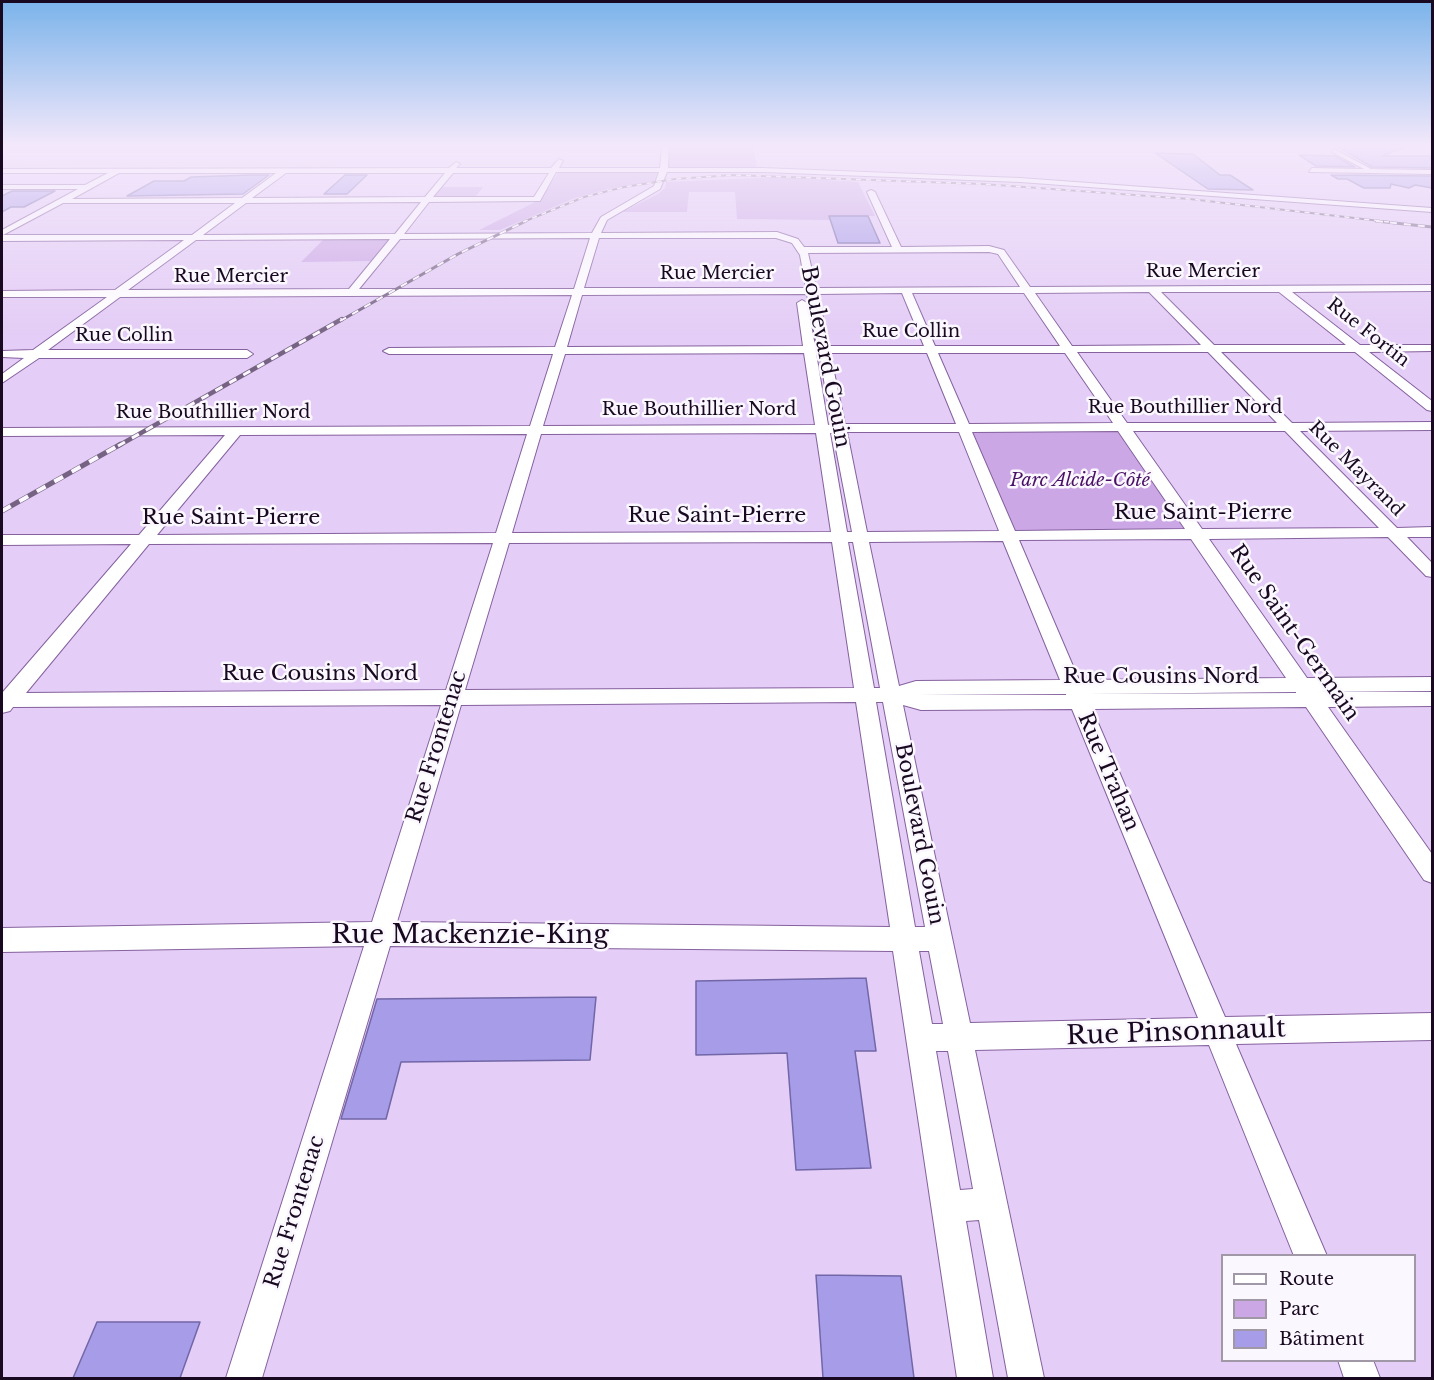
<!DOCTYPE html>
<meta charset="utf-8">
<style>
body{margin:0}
#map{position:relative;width:1434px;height:1380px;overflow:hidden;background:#e4cdf6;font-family:"Libre Baskerville",serif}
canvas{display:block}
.frame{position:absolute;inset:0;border:3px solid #180921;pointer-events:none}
.legend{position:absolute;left:1221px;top:1254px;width:195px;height:108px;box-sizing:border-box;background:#fbf7fe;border:2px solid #a098a6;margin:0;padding:8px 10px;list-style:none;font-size:18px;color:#180921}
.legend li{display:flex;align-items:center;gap:12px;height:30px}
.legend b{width:30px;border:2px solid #a098a6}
</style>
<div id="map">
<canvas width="1434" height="1380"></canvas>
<div class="frame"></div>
<ul class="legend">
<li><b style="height:8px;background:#fff"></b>Route</li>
<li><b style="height:16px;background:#cba8e5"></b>Parc</li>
<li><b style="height:16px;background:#a79ce7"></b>Bâtiment</li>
</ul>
</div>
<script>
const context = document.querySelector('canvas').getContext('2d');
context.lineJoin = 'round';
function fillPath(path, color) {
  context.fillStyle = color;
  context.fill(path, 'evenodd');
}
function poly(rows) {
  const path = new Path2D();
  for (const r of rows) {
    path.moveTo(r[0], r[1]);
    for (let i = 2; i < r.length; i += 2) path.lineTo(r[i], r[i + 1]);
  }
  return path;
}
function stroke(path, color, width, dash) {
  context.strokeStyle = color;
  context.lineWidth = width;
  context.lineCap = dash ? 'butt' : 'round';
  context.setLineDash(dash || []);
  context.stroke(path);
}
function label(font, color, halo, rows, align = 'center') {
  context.font = font + ' "Libre Baskerville",serif';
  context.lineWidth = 5;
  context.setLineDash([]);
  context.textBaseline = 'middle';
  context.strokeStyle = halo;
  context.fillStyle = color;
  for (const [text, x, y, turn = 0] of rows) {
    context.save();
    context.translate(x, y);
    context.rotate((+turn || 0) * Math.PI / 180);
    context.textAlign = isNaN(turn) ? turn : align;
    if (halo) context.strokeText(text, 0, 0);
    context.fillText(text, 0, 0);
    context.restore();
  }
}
fillPath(poly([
 [669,144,753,144,757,168,763,170,667,168],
 [559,171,658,171,655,181,608,189,575,198,500,230,479,230,541,199],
 [779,177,858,182,875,216,830,216,830,220,737,219,735,192,689,192,687,212,622,212,658,194,665,188,666,182],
 [438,187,483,187,473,200,427,200],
 [327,236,398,236,377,261,301,262],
 [963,427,1123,427,1197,534,1009,535]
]), '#cba8e5');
const building = poly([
 [1333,144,1412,144,1382,156,1432,156,1432,168,1372,167,1333,144],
 [1155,153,1193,154,1220,175,1230,175,1253,190,1208,189,1155,153],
 [1299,155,1335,156,1355,167,1316,166,1299,155],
 [250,175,269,175,243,194,127,196,154,181,184,181,191,177,250,175],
 [345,175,367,175,347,194,324,194,345,175],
 [1331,175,1432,176,1432,188,1415,185,1409,188,1391,184,1390,188,1364,188,1347,179,1338,179,1331,175],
 [12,191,55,191,24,207,11,207,2,212,2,196,12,191],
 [829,216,868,216,880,243,838,243,829,216],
 [866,978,876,1051,855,1051,871,1168,796,1170,787,1053,696,1055,696,981,866,978],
 [596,997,590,1060,401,1062,386,1119,341,1119,377,999,596,997],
 [816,1275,901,1276,914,1378,823,1378,816,1275],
 [97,1322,200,1322,180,1378,73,1378,97,1322]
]);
fillPath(building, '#a79ce7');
stroke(building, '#7166a7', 1.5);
const minor = poly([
 [2,144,669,144,668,168,763,168,1020,178,1432,208,1432,212,1020,182,763,172,667,172,660,189,607,220,601,233,777,232,798,239,804,247,892,247,867,192,871,190,875,192,901,247,989,246,1004,250,1030,287,1432,285,1432,291,1292,292,1360,345,1432,345,1432,351,1369,352,1432,401,1432,411,1427,410,1355,352,1221,352,1292,423,1432,422,1432,430,1300,431,1397,528,1432,527,1432,537,1407,537,1432,563,1432,577,1426,576,1388,537,1209,539,1307,678,1432,677,1432,691,1317,692,1432,692,1432,706,1328,707,1432,854,1432,883,1424,880,1306,707,1092,709,1225,1017,1432,1013,1432,1040,1236,1044,1327,1256,1294,1256,1209,1045,975,1050,1044,1378,1008,1378,979,1220,966,1221,993,1378,957,1378,893,951,390,946,262,1378,226,1378,364,946,2,952,2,928,372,922,441,705,13,707,10,711,2,713,2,693,131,544,2,545,2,535,139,535,225,435,2,436,2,428,530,426,553,354,389,354,383,351,389,348,555,347,572,295,120,297,48,350,247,350,253,354,247,358,39,358,2,383,2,374,24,358,2,357,2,351,33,350,107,297,2,297,2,291,115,290,184,240,2,241,2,230,78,189,2,189,2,185,85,185,108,173,2,173,2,169,449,168,456,162,460,164,456,168,551,168,559,159,563,161,559,168,660,168,662,147,2,147,2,144],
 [556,172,659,172,654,186,601,217,592,233,404,234,429,202,540,201,556,172],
 [119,173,276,173,242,198,72,199,119,173],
 [286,173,445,173,425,197,252,198,286,173],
 [453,173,549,173,534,197,433,197,453,173],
 [421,202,395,234,203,235,246,203,421,202],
 [63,203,235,203,192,235,3,235,63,203],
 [590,238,574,289,359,289,400,239,590,238],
 [599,238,776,238,792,243,800,255,806,288,584,288,599,238],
 [390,239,349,289,128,290,196,240,390,239],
 [989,252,998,254,1020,287,816,288,808,253,989,252],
 [1149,292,1201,345,1072,346,1035,293,1149,292],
 [1161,292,1279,292,1346,345,1214,345,1161,292],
 [902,293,924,346,829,346,818,294,902,293],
 [912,293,1024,293,1060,346,935,346,912,293],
 [807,294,817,346,815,346,807,303,802,300,797,303,803,346,567,347,582,295,807,294],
 [1077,352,1208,352,1277,423,1127,423,1077,352],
 [804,353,815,425,543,426,565,354,804,353],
 [816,353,819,353,832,424,828,425,816,353],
 [830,353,927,353,956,424,845,424,830,353],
 [938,353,1065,353,1113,423,969,424,938,353],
 [1118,431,1185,529,1015,531,972,432,1118,431],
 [1133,431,1285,431,1379,528,1202,529,1133,431],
 [847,432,959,432,999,531,867,532,847,432],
 [816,433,831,532,512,533,541,434,816,433],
 [830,433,833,433,852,532,847,532,830,433],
 [527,434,496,533,157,535,240,435,527,434],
 [1191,539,1286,678,1079,680,1019,540,1191,539],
 [1003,541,1060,680,916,681,899,686,869,542,1003,541],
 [832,542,854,688,465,690,509,543,832,542],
 [848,542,853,542,880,688,874,688,848,542],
 [493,543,446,690,26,693,149,544,493,543],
 [1296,692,1296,693,1085,694,1296,692],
 [1066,694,1066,695,919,695,1066,694],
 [856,702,890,927,397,922,461,705,856,702],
 [876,702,883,702,925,927,915,927,876,702],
 [903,705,921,710,1072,709,1198,1018,970,1023,903,705],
 [919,951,929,951,943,1024,932,1024,919,951],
 [936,1051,948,1051,973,1189,960,1190,936,1051],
 [1334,149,1371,169,1432,170,1432,174,1309,172,1312,168,1364,169,1332,152,1334,149],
 [1338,1360,1373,1360,1380,1378,1344,1378,1338,1360]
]);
stroke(minor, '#85619e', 2);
fillPath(minor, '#fff');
const railFar3 = poly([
 [523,222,584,197,624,187,675,179,732,175,983,184,1190,199,1389,222]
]);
const railFar2 = poly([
 [1376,221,1432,227],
 [340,321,458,254,526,221]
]);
const railFar1 = poly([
 [118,446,342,319]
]);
const rail = poly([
 [2,511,121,444]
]);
stroke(railFar3, '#766383', 2);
stroke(railFar2, '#766383', 3);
stroke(railFar1, '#766383', 4.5);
stroke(rail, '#766383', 5);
stroke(railFar3, '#fbf7fe', 1.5, [5]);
stroke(railFar2, '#fbf7fe', 2, [7]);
stroke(railFar1, '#fbf7fe', 3, [8]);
stroke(rail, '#fbf7fe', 4, [10]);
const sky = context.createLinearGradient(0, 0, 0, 337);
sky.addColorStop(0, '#7ab3ea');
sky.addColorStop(0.43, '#f3e8fb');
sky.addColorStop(1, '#f3e8fb00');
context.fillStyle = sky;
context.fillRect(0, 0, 1434, 337);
label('18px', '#180921', '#fbf7fe', [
 ["Rue Mercier",1203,272],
 ["Rue Mercier",717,274],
 ["Rue Mercier",231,277],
 ["Rue Collin",911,332],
 ["Rue Fortin",1368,333,38],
 ["Rue Collin",124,336],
 ["Rue Bouthillier Nord",1185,408],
 ["Rue Bouthillier Nord",699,410],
 ["Rue Bouthillier Nord",213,413],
 ["Rue Mayrand",1356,469,45]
]);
label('italic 18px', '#481165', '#fbf7fe', [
 ["Parc Alcide-Côté",1080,481]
]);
label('21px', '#180921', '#fbf7fe', [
 ["Boulevard Gouin",825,357,79],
 ["Rue Saint-Pierre",1203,513],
 ["Rue Saint-Pierre",717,516],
 ["Rue Saint-Pierre",231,518],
 ["Rue Saint-Germain",1294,633,55],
 ["Rue Cousins Nord",320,674],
 ["Rue Cousins Nord",1161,677],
 ["Rue Frontenac",437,747,-73],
 ["Rue Trahan",1108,772,67],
 ["Boulevard Gouin",919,834,79],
 ["Rue Frontenac",295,1212,-73]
]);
label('26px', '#180921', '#fbf7fe', [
 ["Rue Mackenzie-King",470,936],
 ["Rue Pinsonnault",1176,1033,-2]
]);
</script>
